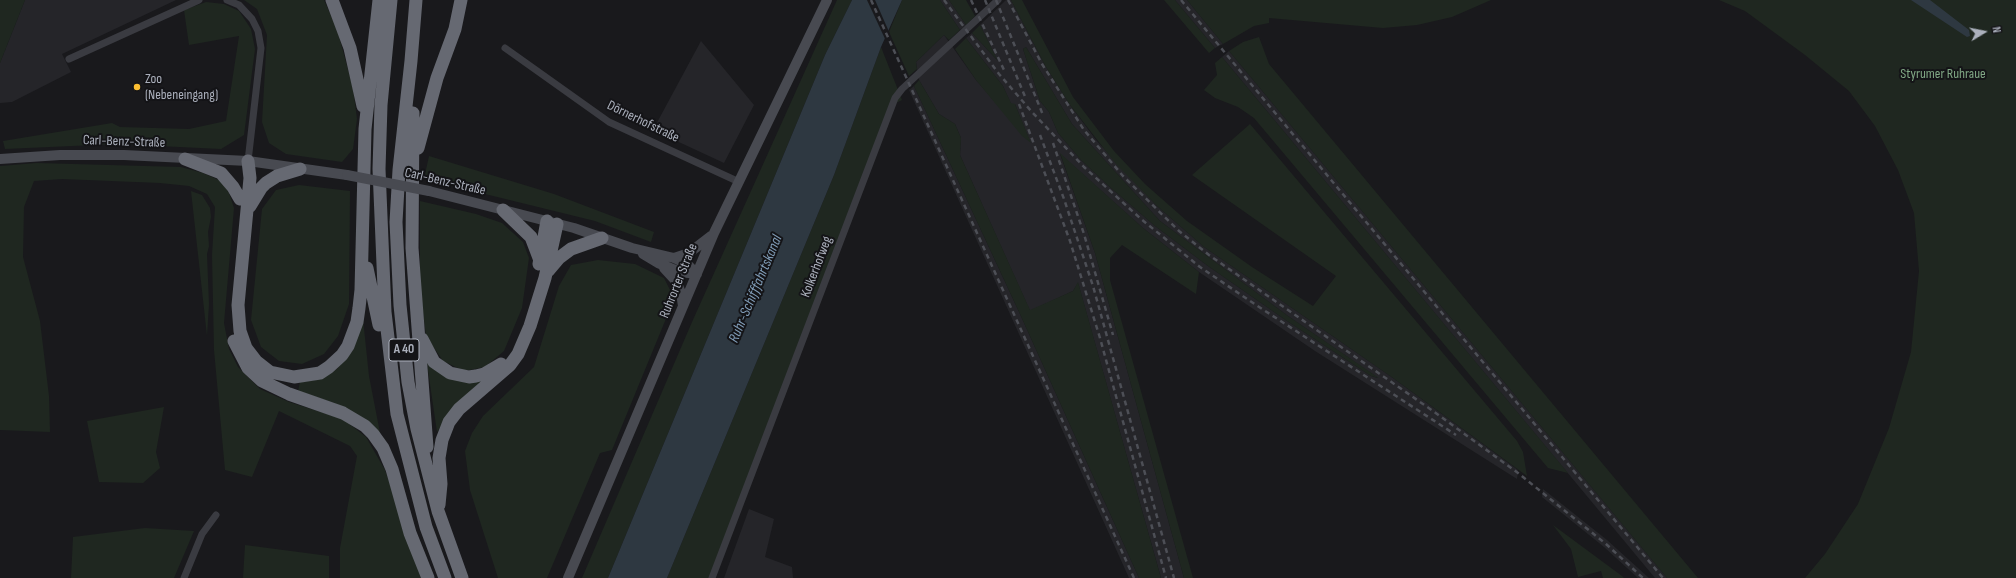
<!DOCTYPE html>
<meta charset="utf-8">
<style>
body{margin:0}
#map{position:relative;width:2016px;height:578px;overflow:hidden;background:#19191c;font-family:"Sofia Sans Condensed",sans-serif}
canvas{display:block}
.north{position:absolute;left:1964px;top:12px;width:40px;height:40px;-webkit-text-stroke:3px #141417;paint-order:stroke;rotate:80deg;font-size:11px;font-weight:700;line-height:16px;text-align:center;color:#abb0bc}
.north::after{content:'';display:block;margin:auto;width:14px;height:18px;background:#abb0bc;clip-path:polygon(50% 0,100% 100%,50% 72%,0 100%)}
</style>
<div id="map">
<canvas width="2016" height="578"></canvas>
<div class="north">N</div>
</div>
<script>
const context = document.querySelector('canvas').getContext('2d');
context.lineJoin = 'round';
function fillPath(path, color) {
  context.fillStyle = color;
  context.fill(path, 'evenodd');
}
function poly(rows) {
  const path = new Path2D();
  for (const r of rows) {
    path.moveTo(r[0], r[1]);
    for (let i = 2; i < r.length; i += 2) path.lineTo(r[i], r[i + 1]);
  }
  return path;
}
function stroke(path, color, width, dash) {
  context.strokeStyle = color;
  context.lineWidth = width;
  context.lineCap = dash ? 'butt' : 'round';
  context.setLineDash(dash || []);
  context.stroke(path);
}
function label(font, color, halo, rows, align = 'center') {
  context.font = font + ' "Sofia Sans Condensed",sans-serif';
  context.lineWidth = 4;
  context.setLineDash([]);
  context.textBaseline = 'middle';
  context.strokeStyle = halo;
  context.fillStyle = color;
  for (const [text, x, y, turn = 0] of rows) {
    context.save();
    context.translate(x, y);
    context.rotate((+turn || 0) * Math.PI / 180);
    context.textAlign = isNaN(turn) ? turn : align;
    if (halo) context.strokeText(text, 0, 0);
    context.fillText(text, 0, 0);
    context.restore();
  }
}
fillPath(poly([
 [25,0,176,0,62,54,71,72,12,102,0,103,0,63],
 [940,0,949,0,966,25,960,30],
 [1006,0,1011,0,1046,67,1070,105,1096,140,1157,206,1204,247,1393,378,1518,470,1517,479,1315,351,1199,272,1143,228,1060,154,1095,253,1184,578,1161,578,1078,283,1073,291,1030,311,960,155,961,138,955,124,939,114,919,80,916,62,944,35,976,80,1030,142,1015,104,1011,104,1003,86,966,38,972,33,997,60,980,25],
 [1026,47,1072,124,1160,221,1288,316,1378,378,1371,376,1287,321,1208,266,1155,226,1111,188,1081,160,1058,133,1049,112,1040,101,1023,49],
 [1175,0,1187,0,1223,44,1215,48],
 [701,41,754,105,724,163,653,130],
 [1229,51,1667,578,1655,578,1222,57],
 [914,86,1020,314,1139,578,1129,578,909,90],
 [1543,489,1607,540,1649,578,1638,578,1604,547,1542,497],
 [749,509,774,519,765,557,792,567,793,578,724,578]
]), '#252529');
fillPath(poly([
 [0,0,25,0,0,63],
 [244,0,324,0,337,29,353,88,357,119,353,149,342,162,286,154,269,143,262,122,267,35,257,9],
 [837,0,852,0,825,55,608,578,582,578,692,322],
 [902,0,940,0,960,30,949,40,944,35,916,62,917,69,909,76,889,32],
 [949,0,966,0,975,16,966,25],
 [1011,0,1022,0,1073,97,1114,151,1145,184,1187,221,1252,267,1313,306,1336,276,1192,175,1250,124,1517,441,1523,452,1527,476,1393,378,1204,247,1157,206,1116,164,1070,105,1046,67],
 [1164,0,1175,0,1215,48,1209,53],
 [1187,0,1491,0,1452,17,1417,25,1383,28,1269,18,1269,23,1254,26,1223,44],
 [1719,0,2016,0,2016,578,1805,578,1825,554,1858,504,1889,428,1911,352,1919,271,1914,213,1898,170,1875,126,1849,91,1805,55,1745,11],
 [206,2,224,4,239,11,251,29,255,49,244,135,221,149,117,144,5,149,3,141,112,123,120,127,189,129,226,121,239,36,189,45,184,10],
 [980,25,998,61,972,33],
 [1259,37,1269,64,1698,578,1667,578,1229,51,1243,42],
 [966,38,1003,86,1011,103,1015,104,1031,143,1022,136,976,80,955,49],
 [881,47,902,100,896,103,715,578,667,578,834,175],
 [1026,47,1072,124,1160,221,1288,316,1379,378,1371,376,1287,321,1208,266,1155,226,1111,188,1081,160,1058,133,1049,112,1040,101,1023,49],
 [1222,57,1568,473,1548,468,1254,118,1238,107,1215,98,1204,90,1217,75,1215,63],
 [919,80,939,114,955,124,961,138,960,155,1030,310,1073,291,1078,282,1161,578,1139,578,1020,314,914,86],
 [1060,153,1143,228,1199,272,1196,294,1122,245,1110,258,1110,280,1193,578,1184,578,1095,253],
 [429,156,554,194,654,232,651,242,595,221,424,179],
 [37,163,181,167,203,173,221,181,229,193,234,208,224,323,229,349,238,367,260,389,289,402,343,419,366,437,385,470,423,578,340,578,340,548,357,456,350,446,279,411,252,477,225,470,214,350,212,255,215,207,207,194,189,186,160,183,62,179,34,181,24,207,23,257,40,321,49,396,50,432,0,430,0,166],
 [299,185,350,191,349,304,338,336,324,354,302,364,279,361,261,347,251,320,262,209,276,190],
 [191,191,202,195,210,208,211,217,208,232,209,246,207,254,209,304,207,336],
 [420,201,476,214,502,223,523,242,529,258,522,308,504,351,485,367,464,371,443,361,426,336,420,288],
 [598,260,635,264,664,278,671,292,672,304,612,450,600,453,547,578,498,578,470,490,465,451,472,433,483,416,534,367,559,286,571,265],
 [363,319,369,376,381,438,363,419,334,403,298,391,300,382,321,379,337,369,353,350],
 [426,357,439,372,493,375,447,418,437,432],
 [164,407,156,452,160,468,143,483,99,482,87,421],
 [1553,525,1622,576,1624,578,1603,578,1601,571,1578,577,1571,549],
 [145,528,194,531,174,578,71,578,73,537],
 [245,545,329,556,329,578,243,578]
]), '#1f2720');
fillPath(poly([
 [852,0,902,0,881,47,834,175,667,578,608,578,825,55],
 [1911,0,1930,0,1969,30,1970,36,1967,37]
]), '#2e3841');
fillPath(poly([
 [867,0,875,0,890,34,886,41]
]), '#19191c');
stroke(poly([
 [227,0,239,5,252,19,258,31,261,48,248,161],
 [505,48,609,122,737,181],
 [69,59,199,0],
 [184,578,202,534,216,515],
 [712,578,895,98,902,89,998,0]
]), '#3a3b41', 7);
stroke(poly([
 [0,159,60,155,124,155,248,161,347,175],
 [429,191,574,228,632,248,674,258,687,264,697,274],
 [643,254,658,263,680,272,697,274],
 [674,258,689,253,711,236],
 [664,268,676,281,681,293,683,306],
 [568,578,714,233,827,0]
]), '#484a51', 10);
stroke(poly([
 [332,0,350,48,363,106],
 [391,0,381,105,379,169,385,312,397,414,426,527,445,578],
 [416,0,411,61,399,170,396,222,400,305,408,382,417,429,438,511,462,578],
 [413,113,412,248,427,447],
 [418,148,437,78,455,29,461,0],
 [185,159,221,173,233,187,240,199],
 [248,161,250,178,238,305,240,331,246,348,256,361,270,372,294,377,320,373,329,367,342,355,348,346,357,322,359,308,361,290,365,129,379,0],
 [250,206,261,188,266,183,277,176,300,169],
 [503,210,531,237,539,258],
 [539,264,547,221],
 [367,268,379,325],
 [548,271,559,258,571,249,602,238],
 [422,339,434,362,450,373,469,377,476,376,484,374,501,364],
 [234,341,248,368,262,381,289,394,343,413,365,426,373,434,383,448,392,469,410,533,428,578],
 [439,505,441,484,439,458,442,440,449,422,459,409,510,365,518,354,530,326,545,278,557,224]
]), '#666972', 13);
stroke(poly([
 [871,0,1134,578],
 [944,0,999,74,1032,112,1084,167,1141,219,1200,267,1256,305,1456,435],
 [971,0,1004,70],
 [985,0,1026,99],
 [996,0,1043,115],
 [1008,0,1042,64,1084,130,1123,176,1179,231,1209,255,1433,411,1518,473,1606,544,1643,578],
 [1181,0,1663,578],
 [1019,104,1070,241,1100,338,1166,578],
 [1040,135,1064,199,1093,286,1174,578],
 [1053,143,1084,234,1113,335]
]), '#4d4f56', 2.5, [5, 4]);
stroke(poly([
 [347,175,429,191]
]), '#484a51', 10);
for (const [x, y, r, color] of [
 [137,87,4,"#fcbe31"]
]) {
  const dot = new Path2D();
  dot.arc(x, y, r, 0, 2 * Math.PI);
  context.fillStyle = color;
  context.fill(dot);
  stroke(dot, '#141417', 1.5);
}
for (const [x, y, w] of [
 [404,350,30]
]) {
  const box = new Path2D();
  box.roundRect(x - w / 2, y - 11, w, 22, 3);
  context.fillStyle = '#141417';
  context.fill(box);
  stroke(box, '#abb0bc', 1);
}
label('bold 13px', '#abb0bc', null, [
 ["A 40",404,350]
]);
label('14px', '#81a885', '#141417', [
 ["Styrumer Ruhraue",1943,74]
]);
label('14px', '#abb0bc', '#141417', [
 ["Zoo",145,79],
 ["(Nebeneingang)",145,95]
], 'left');
label('14px', '#abb0bc', '#141417', [
 ["Dörnerhofstraße",643,122,26],
 ["Carl-Benz-Straße",124,142,2],
 ["Carl-Benz-Straße",445,182,13],
 ["Kolkerhofweg",817,267,-69],
 ["Ruhrorter Straße",679,281,-68]
]);
label('italic 15px', '#819db8', '#141417', [
 ["Ruhr-Schifffahrtskanal",756,289,-67]
]);
</script>
